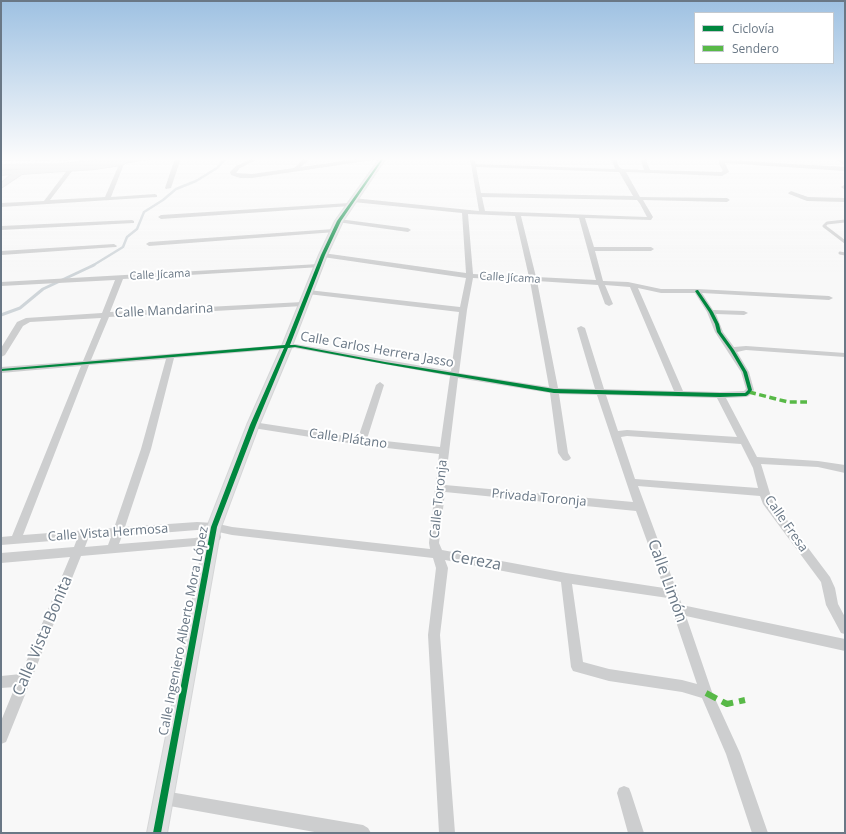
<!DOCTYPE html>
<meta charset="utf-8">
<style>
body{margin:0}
#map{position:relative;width:846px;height:834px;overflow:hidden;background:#f8f8f8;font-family:"Open Sans",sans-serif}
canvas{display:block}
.frame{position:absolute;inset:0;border:2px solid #6a7886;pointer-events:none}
.legend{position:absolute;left:694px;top:12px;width:140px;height:52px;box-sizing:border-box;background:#fff;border:1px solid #c3c9cf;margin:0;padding:5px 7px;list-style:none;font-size:12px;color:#6a7886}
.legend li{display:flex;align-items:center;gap:8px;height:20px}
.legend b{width:20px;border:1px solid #c3c9cf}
</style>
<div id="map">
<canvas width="846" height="834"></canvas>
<div class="frame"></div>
<ul class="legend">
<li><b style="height:5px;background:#00873e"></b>Ciclovía</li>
<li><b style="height:5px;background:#58b947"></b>Sendero</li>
</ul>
</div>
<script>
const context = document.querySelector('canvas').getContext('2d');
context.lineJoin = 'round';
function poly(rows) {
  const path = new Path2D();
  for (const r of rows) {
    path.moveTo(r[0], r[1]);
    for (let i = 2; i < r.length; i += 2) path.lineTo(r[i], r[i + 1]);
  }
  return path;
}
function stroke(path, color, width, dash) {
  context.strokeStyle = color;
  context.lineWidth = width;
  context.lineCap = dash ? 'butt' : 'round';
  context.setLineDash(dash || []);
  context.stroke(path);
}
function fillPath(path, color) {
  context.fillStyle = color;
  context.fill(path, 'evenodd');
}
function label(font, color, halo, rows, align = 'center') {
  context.font = font + ' "Open Sans",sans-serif';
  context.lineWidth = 4;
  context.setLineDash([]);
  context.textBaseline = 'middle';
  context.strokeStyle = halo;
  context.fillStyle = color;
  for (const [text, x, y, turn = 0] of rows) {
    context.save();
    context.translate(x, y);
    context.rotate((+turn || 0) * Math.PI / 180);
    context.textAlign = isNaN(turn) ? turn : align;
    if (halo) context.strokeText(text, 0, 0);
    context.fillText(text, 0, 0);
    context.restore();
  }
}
stroke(poly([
 [92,266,123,247,127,237,137,229,144,212,163,200,176,189,196,181,217,168,226,158]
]), '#cfd5d9', 2.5);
stroke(poly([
 [1,315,20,308,43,289,94,265]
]), '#cfd5d9', 3);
const secondary = poly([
 [126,158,132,159,122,165,95,169,22,174,1,188,1,183,12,174,1,175,1,171,95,165,120,161,126,158],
 [380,158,386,158,343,221,327,255,292,346,259,425,221,527,167,833,147,833,207,527,247,425,282,346,319,255,335,221,380,158]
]);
const primary = poly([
 [117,158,141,158,137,160,61,168,1,169,1,165,61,164,117,158]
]);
stroke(secondary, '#d5d6d7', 2);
stroke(primary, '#d5d6d6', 2);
stroke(poly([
 [845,221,827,223,824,226,845,242],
 [840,253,845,254]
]), '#cdcecf', 3);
fillPath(poly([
 [1,158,72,158,69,160,1,161,1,158],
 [148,158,159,158,124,164,111,197,155,194,157,195,157,197,1,207,1,203,44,201,68,169,70,168,73,170,50,200,105,197,120,162,148,158],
 [175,158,181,158,171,188,166,189,165,188,175,158],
 [254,158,260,158,240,168,236,173,252,174,294,168,305,158,311,158,301,167,365,158,376,158,373,160,252,178,240,178,231,175,230,172,236,166,254,158],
 [470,158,474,158,476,164,615,169,611,158,616,158,619,167,622,169,644,170,640,158,645,158,650,170,721,172,723,171,719,164,720,158,724,158,725,160,845,167,845,171,725,163,729,172,722,176,626,172,640,197,727,198,730,200,727,202,643,200,653,217,651,220,585,218,594,247,651,247,654,249,651,251,595,251,603,281,628,282,661,289,697,289,829,296,833,298,829,300,702,293,713,310,744,311,748,313,744,315,716,314,723,332,734,347,746,346,845,353,845,357,746,350,737,352,749,372,754,390,749,396,746,397,726,398,757,457,818,461,845,465,845,473,818,467,761,464,772,500,830,577,835,588,838,604,845,617,845,634,841,633,826,605,821,582,763,504,760,496,638,486,682,605,845,639,845,651,686,616,712,692,740,753,768,833,752,833,726,754,702,698,682,692,609,681,573,671,571,667,561,582,445,560,448,568,440,635,455,833,439,833,428,635,436,568,433,558,232,535,214,531,197,530,122,536,119,544,195,538,216,533,220,534,221,537,220,540,195,546,81,556,6,742,1,744,1,721,15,687,1,688,1,676,21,674,70,557,1,563,1,553,74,547,77,539,1,545,1,537,12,536,81,366,1,373,1,367,83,361,101,318,30,322,23,326,5,355,1,357,1,348,17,322,26,318,102,313,115,280,1,286,1,282,319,264,322,266,321,267,123,279,110,312,303,302,307,304,303,306,109,317,91,360,295,344,451,371,459,312,308,294,304,292,308,290,460,307,466,278,323,257,320,255,323,253,466,273,462,213,353,202,350,200,353,198,479,211,470,158],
 [476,167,619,172,633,196,481,193,476,167],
 [482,197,637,200,640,204,647,217,485,211,482,197],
 [468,214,515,216,529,277,473,274,468,214],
 [521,216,579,218,596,280,536,277,521,216],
 [473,278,530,281,549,387,459,373,467,310,473,278],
 [537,281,598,285,605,304,609,306,613,304,605,285,630,287,674,391,604,389,585,328,581,326,577,328,595,389,558,388,537,281],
 [638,288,661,293,695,293,707,312,715,332,741,372,746,389,744,391,720,392,683,391,638,288],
 [295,348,450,376,440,447,367,439,384,385,380,382,376,385,358,438,253,422,248,425,253,428,361,445,439,454,429,543,430,549,232,527,214,523,197,522,125,527,151,449,174,358,295,348],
 [166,359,141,449,114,528,23,535,89,365,166,359],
 [458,378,550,393,558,453,563,460,566,461,569,460,571,458,568,453,559,394,597,395,633,502,445,485,458,378],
 [606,395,717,398,737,437,627,430,618,431,606,395],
 [627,436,741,444,753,468,758,488,635,479,621,437,627,436],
 [445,492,636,511,664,588,566,573,442,550,439,543,445,492],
 [111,537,108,545,85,547,88,539,111,537],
 [572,584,668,598,697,684,682,680,609,669,583,662,572,584],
 [835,158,841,158,845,161,845,166,835,158],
 [844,185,845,186,845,190,841,187,844,185],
 [791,191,808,197,845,198,845,202,807,201,789,194,788,193,791,191],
 [349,203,352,205,351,206,161,219,158,217,161,215,349,203],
 [339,219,408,228,411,230,408,232,337,222,336,221,339,219],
 [132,220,134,221,134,223,1,230,1,226,132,220],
 [334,229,336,230,336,232,149,246,146,244,149,242,334,229],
 [114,244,117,246,116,247,1,255,1,251,114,244],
 [624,786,629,788,631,793,644,833,628,833,617,793,619,788,624,786],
 [164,791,363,825,368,828,371,833,320,833,164,805,159,803,157,798,159,793,164,791]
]), '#cdcecf');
fillPath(secondary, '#e0e1e2');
fillPath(primary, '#e0e1e2');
stroke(poly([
 [749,392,788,402,807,402]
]), '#58b947', 3.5, [7, 3.5]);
stroke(poly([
 [706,693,727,704,745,700]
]), '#58b947', 6, [12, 6]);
fillPath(poly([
 [382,158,384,158,341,221,325,255,290,345,295,345,385,362,554,389,720,393,745,393,748,390,743,372,730,350,717,332,715,324,709,312,695,291,697,290,698,290,713,312,719,324,721,332,734,350,747,372,752,390,748,395,746,396,720,397,554,393,385,364,295,347,288,348,256,425,217,527,161,833,153,833,211,527,250,425,284,348,1,371,1,369,285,345,321,255,337,221,382,158]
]), '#00873e');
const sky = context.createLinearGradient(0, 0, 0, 274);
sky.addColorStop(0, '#9ec1e2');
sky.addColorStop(0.58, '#fcfcfc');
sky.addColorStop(1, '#fcfcfc00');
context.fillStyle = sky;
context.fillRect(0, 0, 846, 274);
label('11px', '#6a7886', '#fff', [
 ["Calle Jícama",160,275,-3],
 ["Calle Jícama",510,278,3]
]);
label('13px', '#6a7886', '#fff', [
 ["Calle Mandarina",164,311,-3],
 ["Calle Carlos Herrera Jasso",377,350,10],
 ["Calle Plátano",348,439,8],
 ["Privada Toronja",539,498,5],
 ["Calle Toronja",439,499,-84],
 ["Calle Fresa",786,524,55],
 ["Calle Vista Hermosa",108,533,-4],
 ["Calle Ingeniero Alberto Mora López",184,631,-79]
]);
label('16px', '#6a7886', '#fff', [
 ["Cereza",476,561,10],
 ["Calle Limón",667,581,70],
 ["Calle Vista Bonita",43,636,-67]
]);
</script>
